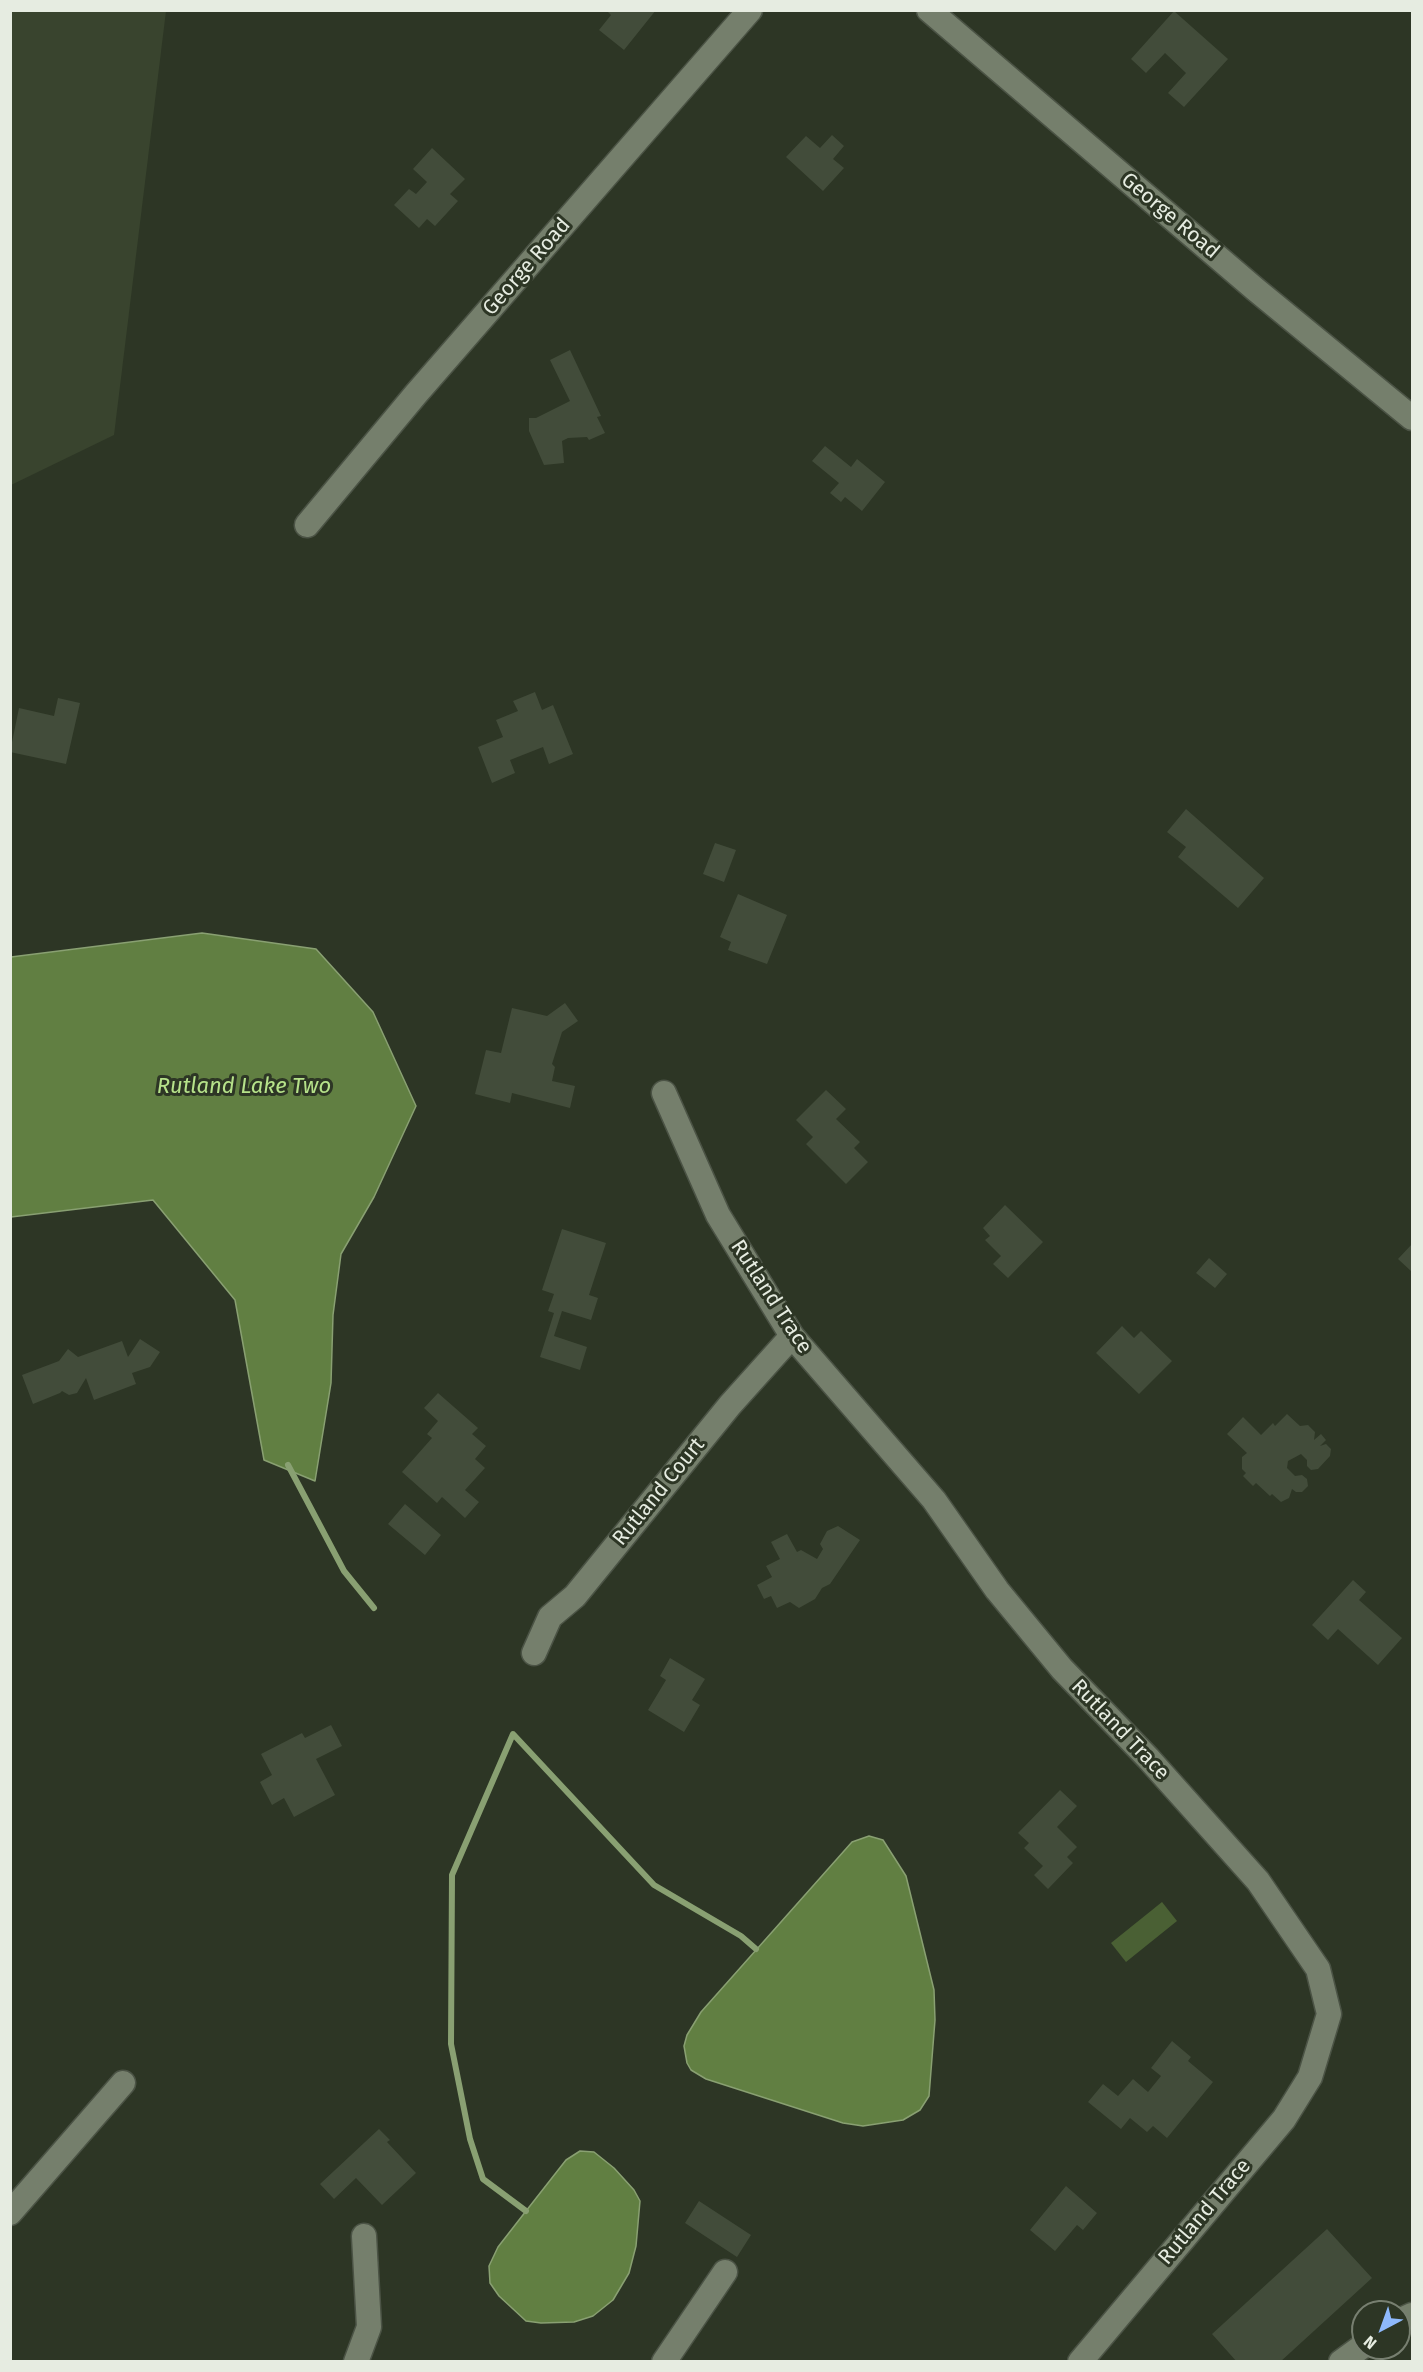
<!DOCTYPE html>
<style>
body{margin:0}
#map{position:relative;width:1423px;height:2372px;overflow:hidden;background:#2d3625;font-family:"Fira Sans",sans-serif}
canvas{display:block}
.frame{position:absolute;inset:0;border:12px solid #e6ece1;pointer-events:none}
.north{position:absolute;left:1351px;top:2300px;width:60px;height:60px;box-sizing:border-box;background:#2d3625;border:2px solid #777f70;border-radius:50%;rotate:221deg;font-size:16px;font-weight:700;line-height:24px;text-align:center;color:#e6ece1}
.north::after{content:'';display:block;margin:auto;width:21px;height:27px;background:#8eb9fc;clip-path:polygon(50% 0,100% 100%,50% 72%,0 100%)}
</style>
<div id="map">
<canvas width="1423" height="2372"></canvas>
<div class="frame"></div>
<div class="north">N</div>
</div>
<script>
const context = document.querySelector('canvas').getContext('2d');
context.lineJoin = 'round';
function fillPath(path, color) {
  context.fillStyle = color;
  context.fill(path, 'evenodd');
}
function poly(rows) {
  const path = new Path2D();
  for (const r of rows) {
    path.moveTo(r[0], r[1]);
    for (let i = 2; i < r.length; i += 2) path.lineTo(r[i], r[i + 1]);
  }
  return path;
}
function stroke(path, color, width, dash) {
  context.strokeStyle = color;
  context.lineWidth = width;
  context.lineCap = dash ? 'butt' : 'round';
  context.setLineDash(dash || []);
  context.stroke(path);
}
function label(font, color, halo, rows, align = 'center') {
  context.font = font + ' "Fira Sans",sans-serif';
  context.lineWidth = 6;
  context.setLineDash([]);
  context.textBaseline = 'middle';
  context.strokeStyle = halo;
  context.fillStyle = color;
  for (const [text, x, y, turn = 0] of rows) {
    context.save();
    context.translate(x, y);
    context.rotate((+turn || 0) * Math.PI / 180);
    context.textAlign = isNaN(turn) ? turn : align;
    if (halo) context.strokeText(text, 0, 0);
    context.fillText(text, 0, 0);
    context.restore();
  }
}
fillPath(poly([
 [11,10,166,11,114,435,11,485]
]), '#39442e');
fillPath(poly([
 [1162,1902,1177,1921,1126,1962,1111,1943]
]), '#4a6034');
const water = poly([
 [202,933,316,949,373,1012,416,1106,374,1197,341,1254,333,1315,331,1383,315,1481,264,1460,235,1300,153,1200,11,1217,11,957,202,933],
 [869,1836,883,1840,906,1876,934,1990,935,2020,929,2096,920,2110,903,2120,863,2126,843,2123,706,2079,691,2070,687,2063,684,2046,687,2035,701,2012,852,1842,869,1836],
 [580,2151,594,2152,614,2168,634,2190,640,2201,636,2246,629,2273,613,2300,593,2316,574,2322,541,2323,526,2321,499,2296,490,2283,489,2266,498,2247,526,2211,566,2160,580,2151]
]);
fillPath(water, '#617f42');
stroke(water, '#89a072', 1.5);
stroke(poly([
 [288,1465,344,1571,374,1608],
 [526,2211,483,2179,470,2139,451,2044,452,1875,513,1734,654,1885,741,1936,756,1949]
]), '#89a072', 6);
fillPath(poly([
 [606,10,656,10,624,50,599,30,611,15],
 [1174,11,1228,59,1184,107,1168,93,1186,73,1165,53,1146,73,1131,59],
 [832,135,844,146,833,159,844,168,823,191,786,157,806,136,820,148],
 [432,148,465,179,450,194,458,201,435,226,427,219,419,228,394,205,409,189,416,194,427,182,413,169],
 [570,350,601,416,597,417,605,433,589,440,587,437,568,438,562,441,564,463,544,465,529,431,529,418,536,418,570,401,550,360],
 [825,446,851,467,857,459,885,482,862,511,845,497,841,502,830,493,839,483,812,461],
 [535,692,542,710,553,705,573,754,549,764,543,747,510,760,515,773,492,783,478,747,503,737,496,720,518,711,513,701],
 [58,698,80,703,66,764,10,752,19,708,54,716],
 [1186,809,1264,878,1238,908,1178,857,1186,847,1167,832],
 [715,843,736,850,724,882,703,874],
 [738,894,787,915,767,964,728,950,731,942,720,937],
 [565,1003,578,1021,562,1032,552,1064,555,1067,552,1081,575,1086,570,1108,512,1093,510,1103,475,1094,486,1050,501,1053,512,1008,547,1016],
 [826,1090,846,1109,836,1119,860,1142,854,1148,868,1162,846,1184,806,1144,813,1137,796,1120],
 [1005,1205,1043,1242,1008,1278,993,1264,1001,1256,985,1240,990,1236,983,1228],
 [562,1229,606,1243,589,1295,598,1298,591,1320,562,1311,554,1336,587,1347,580,1370,540,1357,554,1313,548,1311,554,1294,542,1290],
 [1412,1244,1412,1272,1398,1259],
 [1209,1258,1227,1274,1215,1288,1196,1273],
 [1122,1326,1134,1338,1141,1331,1172,1361,1139,1394,1096,1353],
 [140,1339,160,1352,150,1367,132,1373,136,1384,94,1400,86,1378,77,1393,69,1395,62,1391,60,1393,33,1404,22,1375,59,1361,68,1349,78,1357,122,1341,128,1357],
 [438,1393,478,1428,472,1434,486,1446,475,1459,485,1468,465,1490,479,1502,465,1518,442,1497,437,1503,402,1472,432,1438,427,1434,438,1421,424,1408],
 [1287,1414,1300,1426,1308,1425,1315,1432,1314,1440,1321,1434,1326,1440,1320,1446,1326,1444,1331,1449,1330,1456,1318,1469,1311,1470,1307,1466,1307,1460,1301,1454,1288,1461,1287,1468,1295,1476,1302,1475,1307,1479,1308,1486,1302,1492,1296,1492,1292,1489,1289,1498,1281,1502,1272,1494,1270,1496,1256,1483,1253,1486,1243,1476,1246,1473,1242,1469,1242,1457,1247,1453,1227,1434,1243,1417,1261,1435,1273,1423,1275,1426],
 [405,1504,441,1535,425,1555,388,1524],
 [838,1526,860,1540,830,1584,822,1588,815,1599,799,1608,790,1602,777,1608,771,1596,764,1599,757,1585,772,1577,766,1566,780,1559,771,1542,787,1534,797,1552,801,1550,817,1559,823,1549,820,1544,827,1531],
 [1353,1580,1366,1592,1359,1600,1402,1638,1378,1665,1338,1629,1328,1640,1312,1625],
 [670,1658,705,1679,692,1700,700,1705,684,1732,648,1710,666,1680,660,1676],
 [331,1725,342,1746,316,1759,335,1795,294,1817,284,1798,272,1805,260,1782,272,1775,261,1754,302,1733,305,1738],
 [1060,1790,1077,1806,1057,1827,1077,1847,1067,1857,1073,1863,1048,1889,1034,1875,1043,1866,1024,1848,1029,1843,1018,1833],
 [1172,2041,1191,2057,1188,2061,1213,2082,1167,2138,1153,2126,1147,2132,1130,2118,1121,2129,1088,2102,1103,2084,1118,2096,1133,2079,1148,2092,1161,2076,1151,2068],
 [379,2129,390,2140,387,2142,416,2173,382,2205,356,2178,334,2199,320,2184],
 [1066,2186,1097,2213,1083,2230,1077,2225,1055,2251,1030,2230],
 [699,2201,751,2235,737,2257,685,2223],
 [1327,2229,1372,2278,1280,2362,1237,2362,1212,2334]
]), '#424c3a');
const minor = poly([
 [929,10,1255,289,1412,418],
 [307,525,416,394,750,10],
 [664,1093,718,1215,792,1336,934,1500,997,1590,1062,1669,1148,1758,1258,1881,1318,1969,1329,2014,1310,2077,1284,2119,1080,2362],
 [534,1653,550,1617,575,1596,730,1405,792,1336],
 [10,2213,123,2083],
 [1399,2321,1412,2315],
 [356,2362,369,2327,364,2236],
 [664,2362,725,2272],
 [1341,2362,1363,2346]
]);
stroke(minor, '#4b5345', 27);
stroke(minor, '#757f6c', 24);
label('21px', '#e6ece1', '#2d3625', [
 ["George Road",1170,216,40],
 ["George Road",527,267,-49],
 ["Rutland Trace",771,1297,57],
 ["Rutland Court",659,1492,-51],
 ["Rutland Trace",1120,1730,46],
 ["Rutland Trace",1205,2212,-50]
]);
label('italic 22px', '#b6e28a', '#2d3625', [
 ["Rutland Lake Two",244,1087]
]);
</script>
